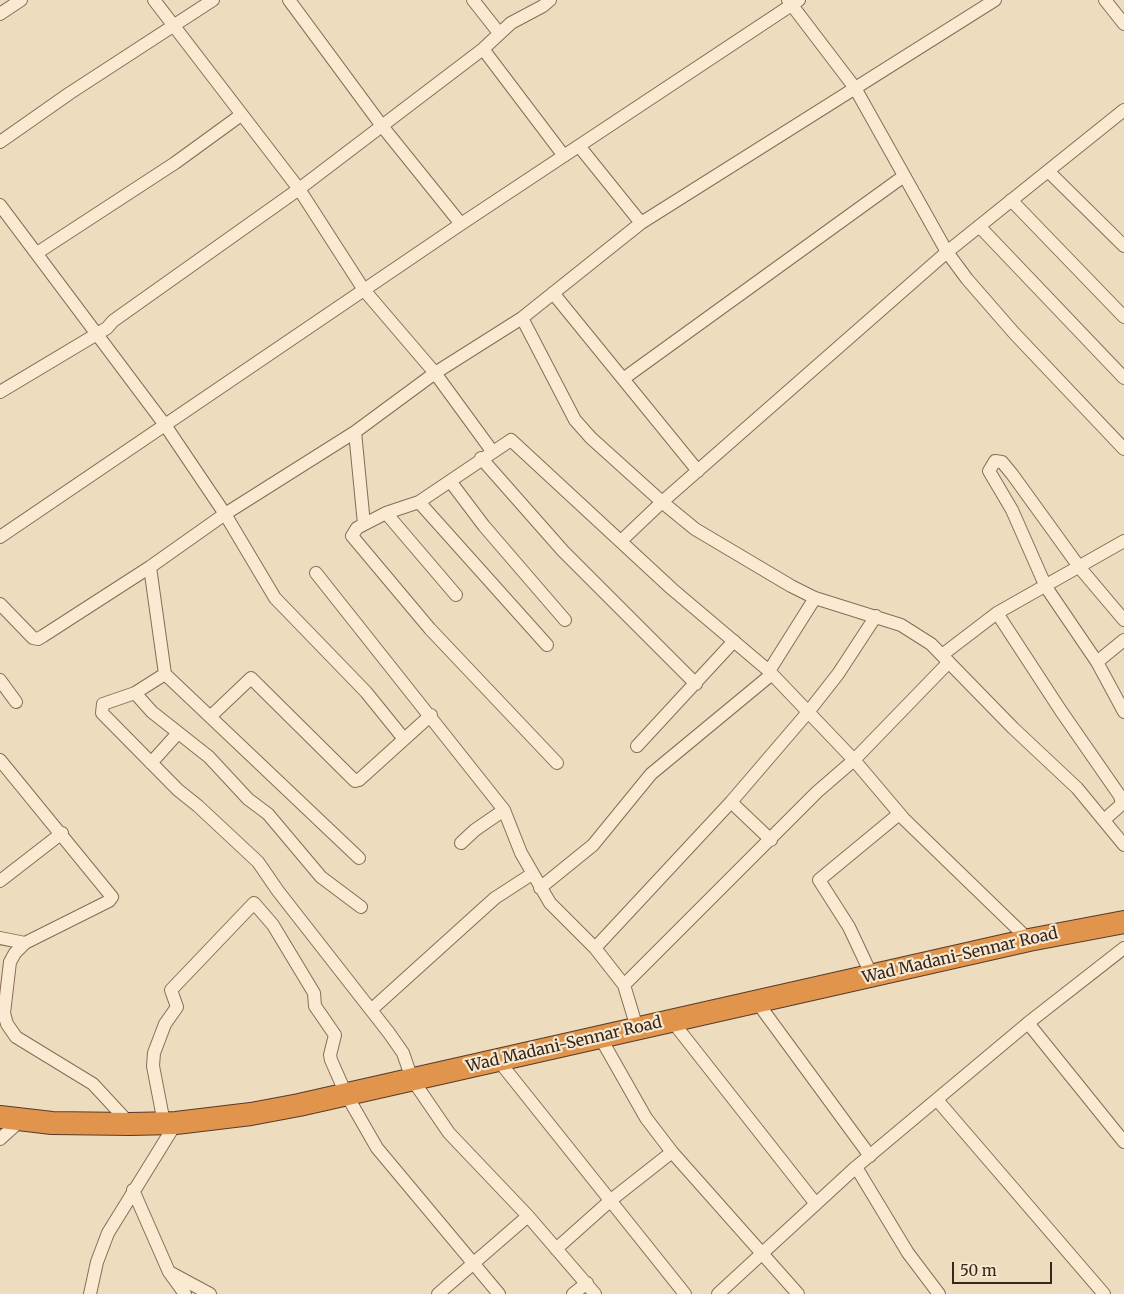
<!DOCTYPE html>
<style>
body{margin:0}
#map{position:relative;width:1124px;height:1294px;overflow:hidden;background:#eedcbe;font-family:Merriweather,serif}
canvas{display:block}
.scale{position:absolute;left:952px;top:1262px;width:100px;height:22px;box-sizing:border-box;border:2px solid #36261c;border-top:0;padding-left:6px;font-size:15px;line-height:18px;white-space:nowrap;color:#36261c;-webkit-text-stroke:4px #f6e7ce;paint-order:stroke}
</style>
<div id="map">
<canvas width="1124" height="1294"></canvas>
<div class="scale">50 m</div>
</div>
<script>
const context = document.querySelector('canvas').getContext('2d');
context.lineJoin = 'round';
function poly(rows) {
  const path = new Path2D();
  for (const r of rows) {
    path.moveTo(r[0], r[1]);
    for (let i = 2; i < r.length; i += 2) path.lineTo(r[i], r[i + 1]);
  }
  return path;
}
function stroke(path, color, width, dash) {
  context.strokeStyle = color;
  context.lineWidth = width;
  context.lineCap = dash ? 'butt' : 'round';
  context.setLineDash(dash || []);
  context.stroke(path);
}
function label(font, color, halo, rows, align = 'center') {
  context.font = font + ' Merriweather,serif';
  context.lineWidth = 4.5;
  context.setLineDash([]);
  context.textBaseline = 'middle';
  context.strokeStyle = halo;
  context.fillStyle = color;
  for (const [text, x, y, turn = 0] of rows) {
    context.save();
    context.translate(x, y);
    context.rotate((+turn || 0) * Math.PI / 180);
    context.textAlign = isNaN(turn) ? turn : align;
    if (halo) context.strokeText(text, 0, 0);
    context.fillText(text, 0, 0);
    context.restore();
  }
}
const street = poly([
 [154,0,299,189,364,290,435,373,492,451],
 [289,0,382,126,461,224],
 [473,0,499,33],
 [788,0,855,88,947,252,967,279,1014,333,1124,449],
 [1105,0,1124,24],
 [0,14,21,0],
 [483,49,564,156],
 [0,142,70,93,213,0],
 [579,146,641,223],
 [1048,171,1124,246],
 [1011,200,1124,317],
 [0,205,165,425,225,514,275,598,366,692,404,739],
 [979,226,1124,378],
 [37,253,175,163,241,115],
 [553,293,698,471],
 [522,318,575,420,591,438,662,502,695,529,791,586,815,598,901,625,931,644,1013,728,1077,788,1124,845],
 [623,379,904,176],
 [0,392,107,328,113,321,299,189,483,49,511,23,543,6,550,0],
 [355,432,364,524],
 [481,458,563,551,696,684],
 [450,481,484,526,565,620],
 [419,502,547,645],
 [386,513,456,595],
 [0,537,461,224,799,0],
 [621,541,662,502,947,252,1124,110],
 [150,567,165,674,359,858],
 [316,573,504,810,521,853,550,903,595,948,624,985],
 [0,604,33,638,38,639,43,636,150,567,225,514,355,432,435,373,522,318,641,223,995,0],
 [997,613,1061,711,1120,796,1122,804,1104,820],
 [1124,640,1097,662,1124,712],
 [942,655,997,613,1124,541],
 [1097,662,1046,587,1012,510,989,471,995,461,1002,462,1012,474,1080,568,1124,620],
 [769,671,815,598],
 [165,674,135,693,103,704,102,713,178,790,198,806,258,862,278,891,389,1033,403,1053,412,1079,449,1133,528,1216,595,1294],
 [0,680,16,702],
 [135,693,152,712,209,757,248,799,268,814,321,877,361,907],
 [211,716,251,678,355,781,359,780,431,715],
 [637,746,734,641],
 [0,760,112,897,109,901,25,943,15,953,10,962,4,1013,7,1024,16,1037,93,1084,130,1124],
 [151,763,178,733],
 [557,763,430,629,352,536,357,528,386,513,419,502,511,440,672,589,769,671,854,760,904,819,1029,940],
 [731,802,771,840],
 [461,843,475,830,504,810],
 [0,881,62,833],
 [540,888,593,845,651,774,772,674],
 [0,938,25,943],
 [595,948,731,802,809,711,838,674,876,616],
 [872,976,849,927,819,880,899,814],
 [757,1002,870,1156],
 [371,1010,495,898,532,874],
 [672,1021,816,1204],
 [1028,1023,1124,1142],
 [637,1028,624,985,817,792,854,760,949,662],
 [600,1037,646,1118,672,1152,798,1294],
 [498,1060,685,1294],
 [938,1101,1104,1294],
 [164,1123,153,1066,154,1053,165,1024,177,1007,171,990,254,903,273,925,314,993,315,1006,335,1035,330,1055,331,1060,346,1094,377,1148,499,1294],
 [0,1139,21,1120],
 [856,1167,908,1253,939,1294],
 [133,1190,169,1272,185,1294],
 [556,1249,611,1200,672,1152],
 [171,1273,210,1294],
 [90,1294,97,1262,108,1233,176,1123],
 [438,1294,528,1216],
 [573,1294,587,1283],
 [718,1294,856,1167,1028,1023,1124,948]
]);
const highway = poly([
 [0,1117,52,1123,130,1124,176,1123,251,1114,299,1105,1029,940,1124,922]
]);
stroke(street, '#876d57', 14);
stroke(highway, '#543b2b', 24);
stroke(street, '#f9ead1', 12);
stroke(highway, '#e1944c', 22);
label('16px', '#36261c', '#f6e7ce', [
 ["Wad Madani-Sennar Road",960,956,-13],
 ["Wad Madani-Sennar Road",564,1045,-13]
]);
</script>
